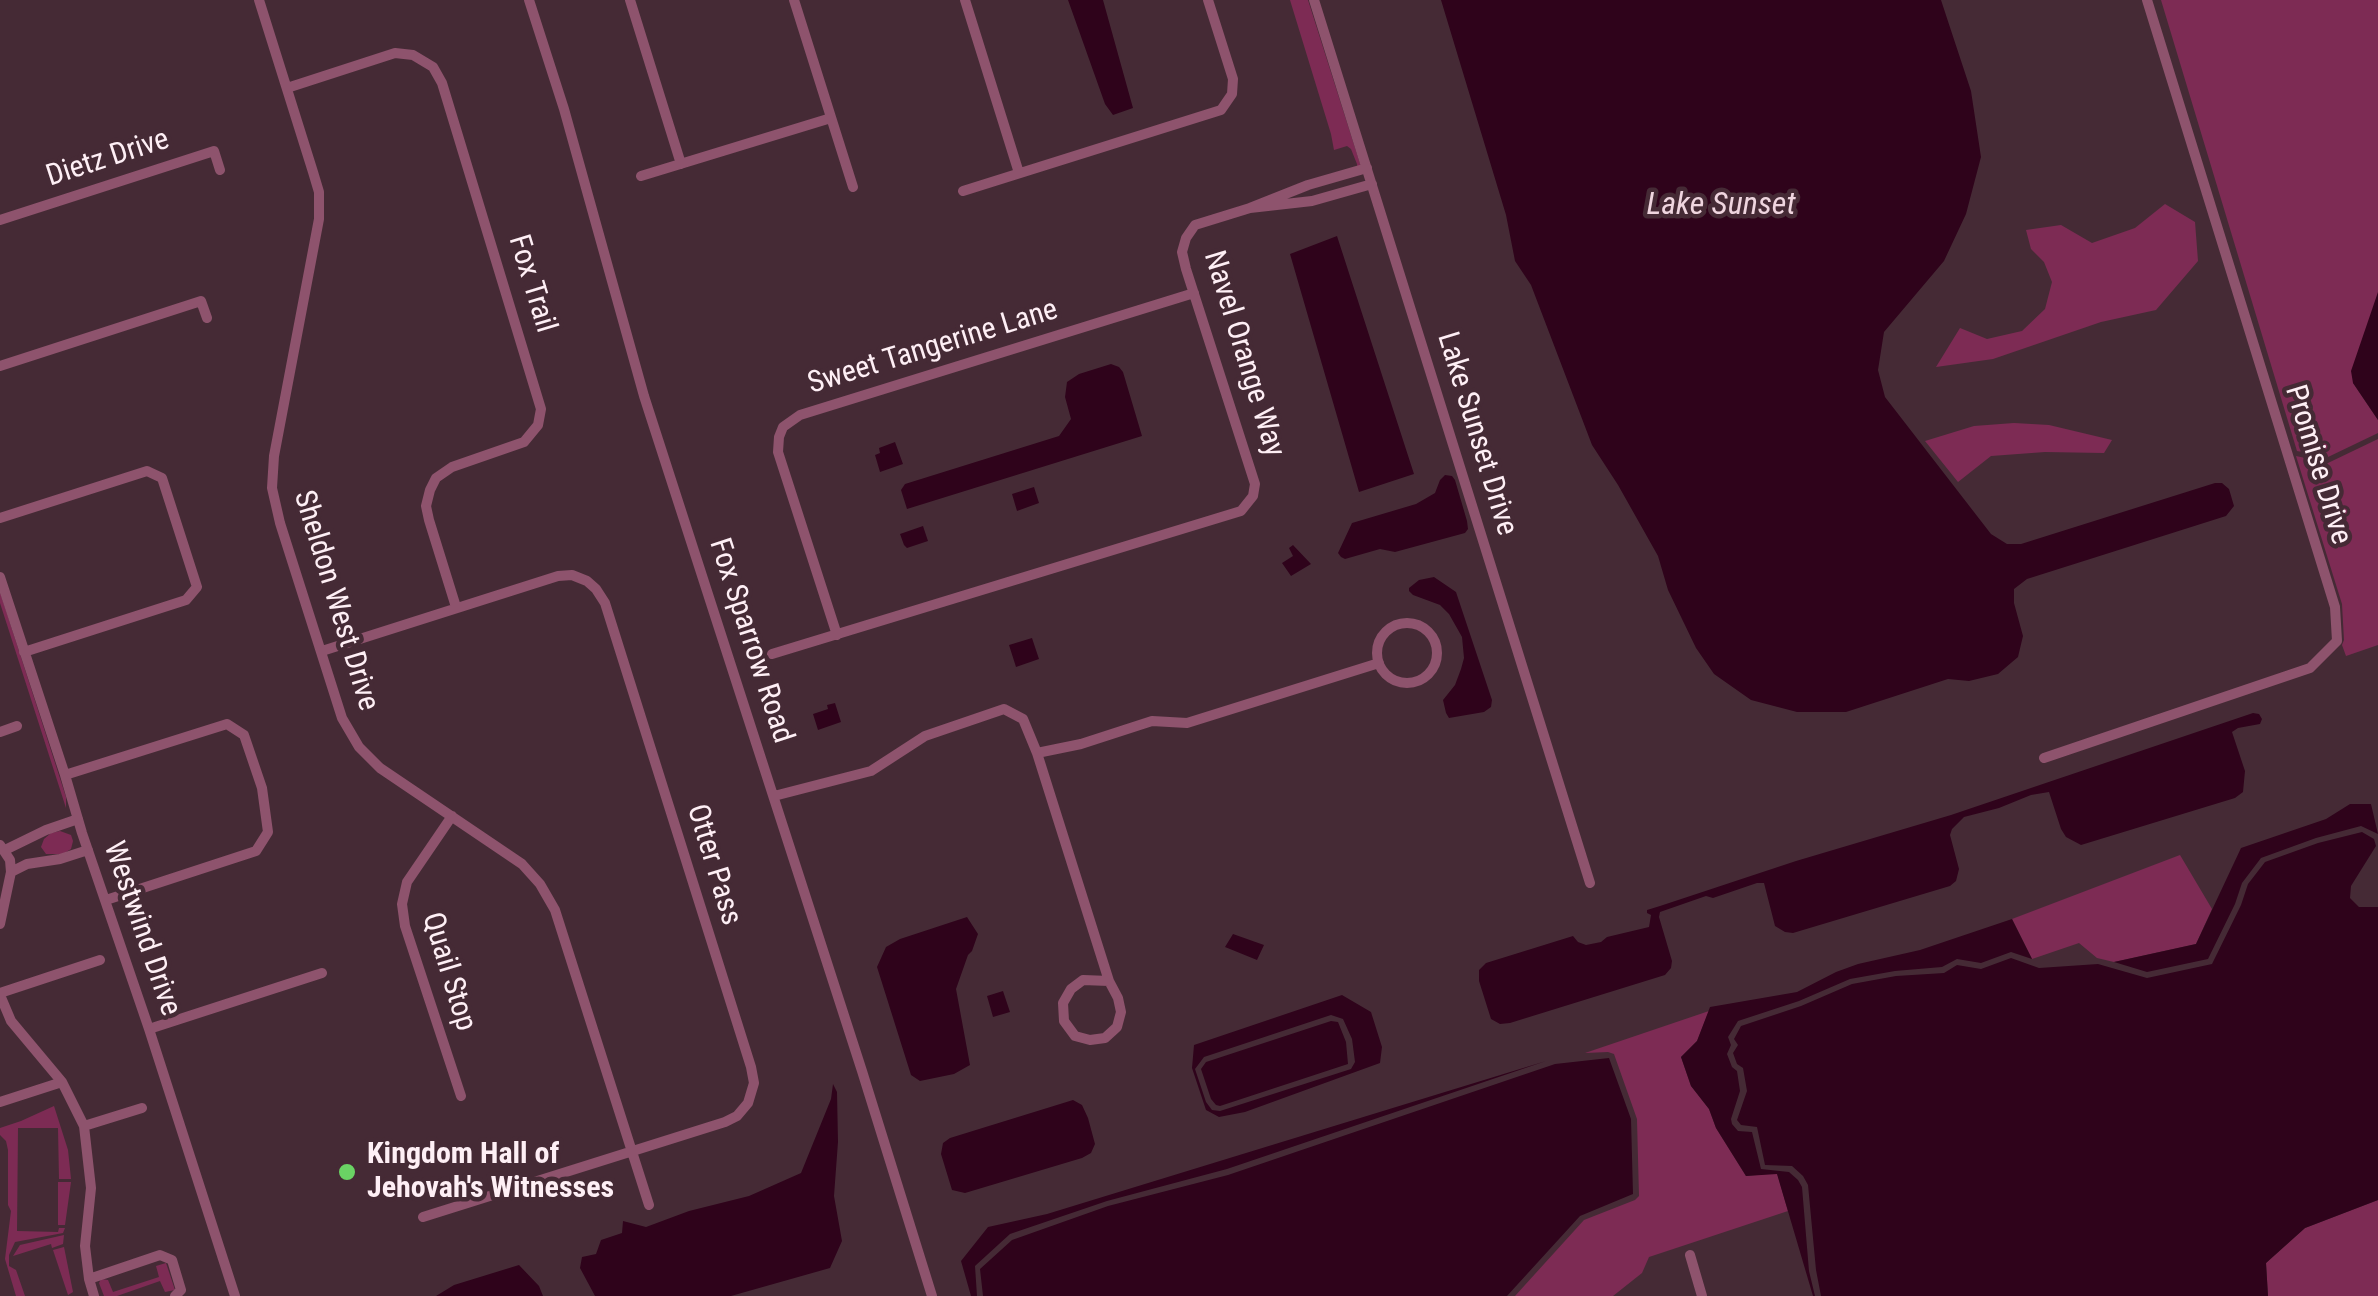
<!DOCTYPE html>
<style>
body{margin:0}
canvas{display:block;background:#452a35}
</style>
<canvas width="2378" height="1296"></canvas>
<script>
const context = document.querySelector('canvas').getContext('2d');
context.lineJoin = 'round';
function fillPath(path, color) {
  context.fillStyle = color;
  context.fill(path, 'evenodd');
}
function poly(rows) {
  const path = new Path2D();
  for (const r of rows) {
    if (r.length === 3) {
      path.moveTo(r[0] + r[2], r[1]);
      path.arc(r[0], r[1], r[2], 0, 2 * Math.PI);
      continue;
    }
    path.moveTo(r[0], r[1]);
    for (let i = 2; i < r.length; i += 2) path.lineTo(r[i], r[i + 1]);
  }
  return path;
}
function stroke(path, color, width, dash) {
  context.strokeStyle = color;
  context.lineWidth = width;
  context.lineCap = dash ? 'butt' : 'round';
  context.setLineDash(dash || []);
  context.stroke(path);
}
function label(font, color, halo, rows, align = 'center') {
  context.font = font + ' "Roboto Condensed",sans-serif';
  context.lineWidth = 9;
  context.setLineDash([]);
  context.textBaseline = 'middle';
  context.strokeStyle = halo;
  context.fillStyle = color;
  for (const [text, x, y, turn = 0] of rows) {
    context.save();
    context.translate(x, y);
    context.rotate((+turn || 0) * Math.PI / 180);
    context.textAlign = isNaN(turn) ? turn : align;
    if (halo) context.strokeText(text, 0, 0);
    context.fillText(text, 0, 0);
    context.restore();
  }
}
fillPath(poly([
 [1290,0,1308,0,1363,173,1358,174,1357,164,1351,149,1347,146,1334,150,1331,134],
 [2161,0,2378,0,2378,294,2353,383,2378,420,2378,433,2328,457,2297,451],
 [2165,204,2195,222,2198,261,2156,310,2101,322,1993,359,1936,367,1960,328,1987,339,2022,331,2045,309,2052,282,2044,262,2031,249,2026,230,2061,225,2092,243,2135,228],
 [2014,423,2049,425,2112,440,2104,453,2045,452,1991,456,1958,482,1925,441,1974,426],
 [2378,439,2378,645,2346,656,2342,645,2344,640,2342,604,2296,456,2328,463],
 [0,592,66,797,66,808,0,603],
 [60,831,71,835,73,841,71,849,63,854,46,854,41,847,44,839,51,833],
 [2180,855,2212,909,2196,944,2114,962,2097,958,2079,943,2032,959,2012,919],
 [1709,1011,1697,1041,1681,1057,1691,1086,1709,1109,1716,1128,1746,1176,1777,1173,1788,1211,1649,1257,1642,1273,1613,1296,1515,1296,1584,1220,1635,1200,1639,1196,1637,1119,1614,1054,1608,1052,1585,1053],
 [54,1106,68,1150,71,1179,59,1179,58,1128,18,1128,17,1231,58,1232,59,1228,65,1228,63,1233,15,1242,9,1255,9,1266,16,1270,25,1296,16,1296,5,1259,11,1211,8,1205,8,1150,6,1141,0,1135,0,1128,21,1121],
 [58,1182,71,1182,65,1225,58,1225],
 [2378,1200,2378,1296,2268,1296,2266,1263,2305,1228],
 [64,1235,63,1244,52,1248,51,1244,13,1256,20,1245],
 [64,1247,73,1292,68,1295,53,1250],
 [166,1263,175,1290,165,1292,160,1281,117,1296,104,1296,99,1283,101,1279,108,1280,113,1292,159,1277,156,1266]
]), '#7d2b54');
fillPath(poly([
 [1068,0,1103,0,1133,108,1113,115,1105,104],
 [1441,0,1941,0,1971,91,1981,157,1966,214,1944,261,1884,332,1878,370,1885,397,1991,534,2007,544,2021,544,2215,483,2222,483,2229,489,2234,506,2226,516,2027,579,2014,589,2014,603,2023,636,2018,657,1998,674,1969,681,1948,679,1846,712,1797,712,1751,700,1714,674,1696,648,1668,590,1658,556,1618,485,1592,445,1531,285,1515,261,1506,215],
 [1337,236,1414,474,1359,492,1290,254],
 [2378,292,2378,420,2353,383,2351,371],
 [1111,364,1119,367,1123,372,1142,436,907,509,901,490,905,484,1059,436,1071,419,1065,397,1067,382,1079,374],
 [895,442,903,464,880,472,875,455,880,453,879,448],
 [1445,475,1452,476,1455,480,1467,521,1468,529,1465,533,1395,552,1380,549,1345,559,1341,557,1338,553,1352,523,1416,504,1435,493,1440,480],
 [1034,487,1039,503,1017,511,1012,494],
 [923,526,928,541,907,548,904,545,900,534],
 [1293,545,1311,564,1291,576,1282,563,1293,556,1289,548],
 [1434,577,1456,592,1492,700,1491,707,1484,712,1449,718,1446,713,1443,700,1455,685,1461,669,1464,658,1462,637,1449,614,1440,605,1413,595,1409,591,1409,588,1419,580],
 [1032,638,1039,659,1016,667,1009,645],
 [835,703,841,722,818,730,813,714,828,709,827,705],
 [2253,713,2259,714,2262,719,2260,724,2238,728,2232,732,2245,771,2243,792,2235,798,2081,845,2066,837,2061,829,2049,792,2031,795,1999,808,1964,817,1952,829,1950,835,1959,869,1956,881,1950,886,1793,933,1785,932,1775,926,1764,883,1757,883,1713,898,1706,896,1660,912,1659,917,1672,961,1671,968,1665,975,1510,1023,1500,1024,1491,1019,1479,981,1479,970,1486,963,1573,936,1578,942,1586,945,1601,942,1607,937,1649,927,1651,915,1647,913,1647,910,1660,906,1796,861,1951,815],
 [2350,804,2371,804,2378,834,2361,826,2316,838,2261,858,2242,883,2235,904,2208,959,2147,972,2114,962,2196,944,2241,848,2326,819],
 [2362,832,2374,839,2376,846,2351,886,2350,898,2359,907,2378,907,2378,1200,2305,1228,2266,1263,2268,1296,1821,1296,1816,1270,1808,1185,1803,1176,1792,1166,1765,1165,1757,1127,1741,1125,1737,1120,1747,1091,1743,1068,1737,1064,1733,1053,1738,1045,1734,1039,1741,1026,1801,1006,1852,984,1896,976,1944,973,1957,965,1981,969,2011,958,2039,968,2098,964,2147,978,2212,964,2241,905,2248,884,2265,862,2318,843],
 [967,917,978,934,972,951,968,955,956,989,970,1065,954,1074,920,1081,911,1075,877,967,886,947,900,939],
 [2012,919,2032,959,2011,952,1981,963,1957,959,1942,967,1895,971,1850,979,1799,1001,1738,1021,1728,1037,1731,1045,1727,1054,1732,1067,1737,1071,1740,1091,1731,1119,1732,1124,1738,1131,1752,1132,1761,1169,1789,1172,1798,1180,1802,1187,1809,1271,1815,1296,1813,1296,1777,1174,1746,1176,1716,1128,1709,1109,1691,1086,1681,1057,1697,1041,1710,1007,1797,992,1836,972,1858,964,1920,950],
 [1233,934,1264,945,1257,960,1225,947],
 [1003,991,1010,1012,993,1017,987,996],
 [1342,995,1371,1012,1382,1047,1380,1063,1245,1112,1219,1117,1206,1110,1192,1068,1194,1045],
 [1331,1015,1343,1019,1352,1039,1355,1062,1351,1069,1220,1111,1212,1110,1206,1102,1195,1069,1204,1057],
 [1331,1021,1338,1022,1346,1042,1348,1064,1220,1106,1216,1105,1211,1099,1201,1069,1206,1062],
 [1609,1058,1631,1119,1633,1194,1580,1216,1507,1296,983,1296,980,1269,1012,1240,1108,1206,1228,1175,1555,1064],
 [1546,1061,1227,1169,1107,1201,1010,1234,975,1266,977,1296,971,1296,961,1261,988,1227,1047,1214],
 [833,1084,837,1092,838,1142,834,1196,842,1241,830,1268,731,1296,595,1296,580,1268,582,1257,596,1254,601,1240,622,1233,623,1221,646,1227,689,1211,749,1196,801,1173,831,1099],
 [1073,1100,1082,1105,1088,1118,1095,1144,1091,1153,1082,1158,965,1193,952,1190,941,1154,943,1143,950,1138],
 [519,1265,539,1286,543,1296,436,1296,454,1285]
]), '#2f031b');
stroke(poly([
 [259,0,313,172,319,192,319,219,274,456,272,488,280,523,342,718,359,747,380,768,522,864,540,884,555,910,649,1205],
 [529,0,564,109,644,396,862,1071,932,1296],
 [630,0,681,164],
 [794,0,853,187],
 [965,0,1019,173],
 [1314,0,1590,883],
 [287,88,395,53,413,55,433,67,442,83,541,409,538,425,524,442,452,467,436,478,430,490,426,506,429,520,456,607],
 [1367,168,1308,185,1250,208,1312,201,1372,184],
 [641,176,831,118],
 [963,191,1221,110,1232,94,1233,79,1208,0],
 [0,220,214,151,220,170],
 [0,366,201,301,207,318],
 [0,518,147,471,162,478,197,587,186,600,24,652],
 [0,577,65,775,82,833,149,1029,235,1296],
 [1407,653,30],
 [837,635,778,452,779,437,783,427,800,415,1194,293],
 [322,651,558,576,572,575,587,581,596,589,605,603,751,1067,754,1083,748,1103,737,1116,725,1122,423,1217],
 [772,654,1241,511,1253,496,1255,484,1186,269,1182,252,1186,238,1195,225,1250,208],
 [0,732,17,726],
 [1037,753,1081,744,1152,721,1187,723,1379,663],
 [2044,758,2310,668,2337,641,2335,607,2147,0],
 [65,775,227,724,244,735,262,788,268,832,256,851,106,900],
 [774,796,871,771,925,736,1004,709,1023,719,1037,753,1109,981,1118,998,1121,1012,1117,1027,1105,1038,1090,1040,1075,1036,1064,1021,1063,1003,1071,989,1083,980,1109,981],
 [452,816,407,882,402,904,405,926,461,1096],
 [0,845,10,860,11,872,0,924],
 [5,850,46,830,78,819],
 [11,872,27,864,60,859,88,850],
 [0,993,100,960],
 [0,995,11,1021,62,1082,84,1126,91,1188,85,1246,89,1279,94,1296],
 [149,1029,322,973],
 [0,1102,62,1082],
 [84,1126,142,1108],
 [1690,1255,1702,1296],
 [89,1279,160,1255,172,1260,181,1290,175,1296]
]), '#8e536d', 10);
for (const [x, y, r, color] of [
 [347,1172,10,"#6ad364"]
]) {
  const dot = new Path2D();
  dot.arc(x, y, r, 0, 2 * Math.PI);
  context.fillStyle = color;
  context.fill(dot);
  stroke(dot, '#452a35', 4);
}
label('30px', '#feeff5', '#452a35', [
 ["Dietz Drive",108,159,-18],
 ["Fox Trail",531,284,73],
 ["Sweet Tangerine Lane",933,348,-17],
 ["Navel Orange Way",1243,354,73],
 ["Lake Sunset Drive",1476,434,73],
 ["Promise Drive",2317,465,73],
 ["Sheldon West Drive",335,601,73],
 ["Fox Sparrow Road",750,641,72],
 ["Otter Pass",713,865,73],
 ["Westwind Drive",141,929,71],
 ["Quail Stop",448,972,73]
]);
label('bold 30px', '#feeff5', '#452a35', [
 ["Kingdom Hall of",367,1155],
 ["Jehovah's Witnesses",367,1189]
], 'left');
label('italic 32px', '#efd5df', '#452a35', [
 ["Lake Sunset",1721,206]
]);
</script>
